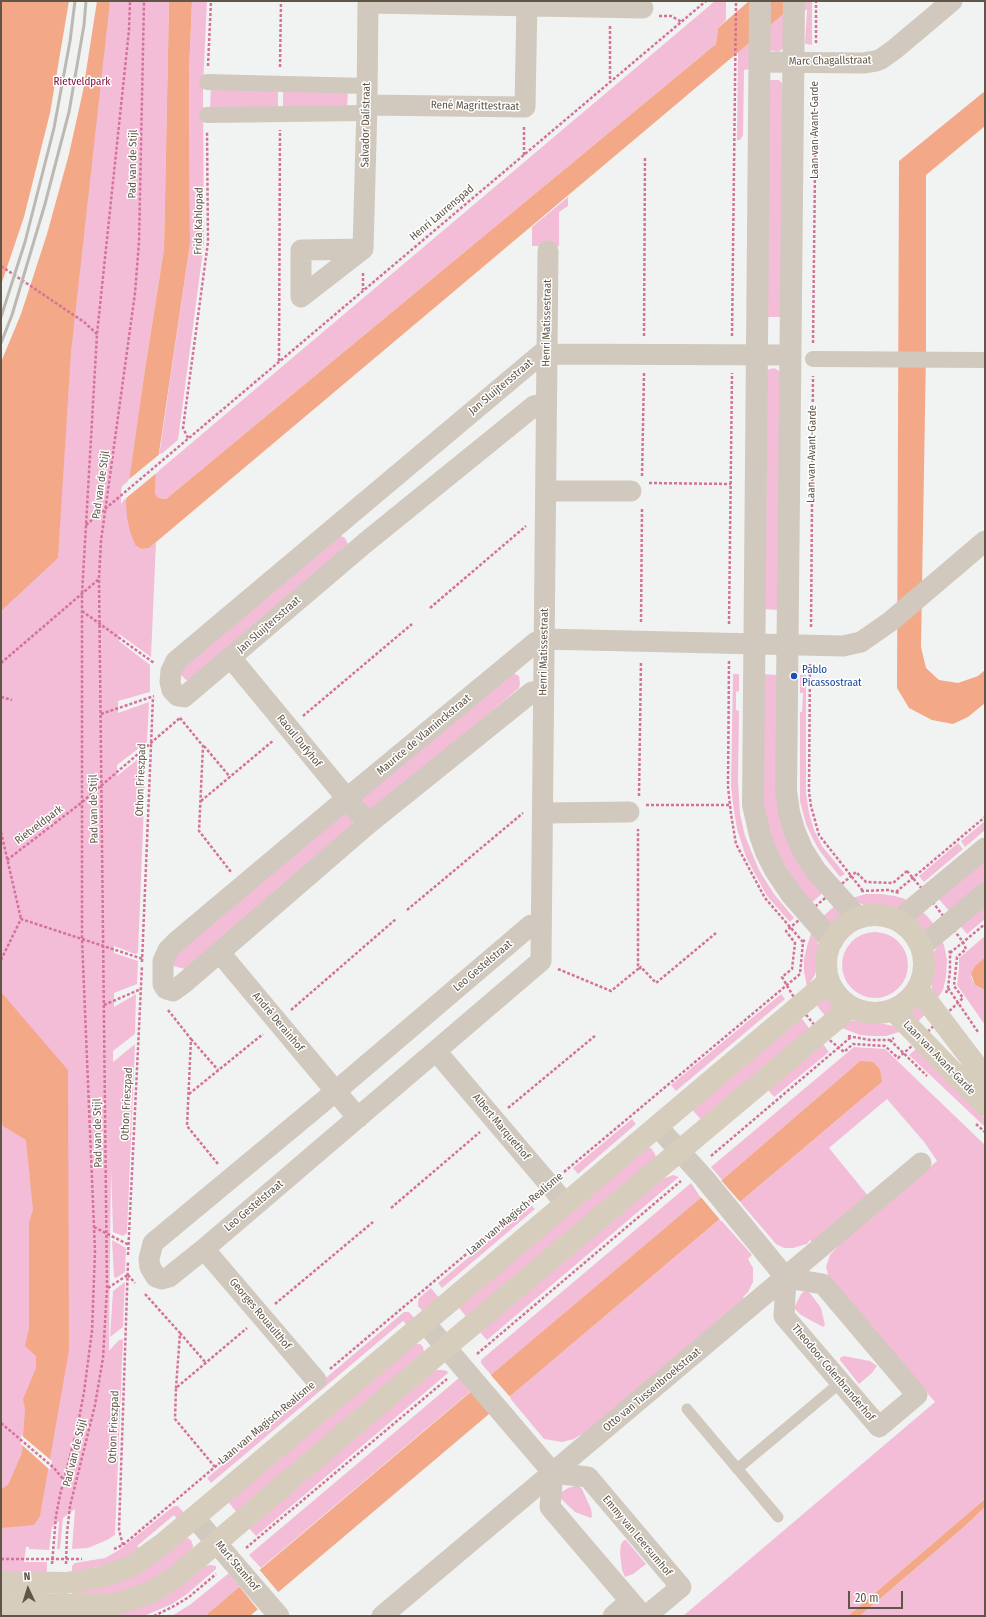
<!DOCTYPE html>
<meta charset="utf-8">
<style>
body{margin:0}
#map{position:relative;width:986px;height:1617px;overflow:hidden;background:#f1f3f3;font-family:"Fira Sans Condensed",sans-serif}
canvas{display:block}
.frame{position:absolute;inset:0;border:2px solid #605647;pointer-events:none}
.north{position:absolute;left:8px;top:1569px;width:40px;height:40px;-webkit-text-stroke:3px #fff;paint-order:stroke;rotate:356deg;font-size:11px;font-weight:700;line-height:16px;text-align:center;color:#605647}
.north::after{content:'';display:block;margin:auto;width:14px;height:18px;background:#605647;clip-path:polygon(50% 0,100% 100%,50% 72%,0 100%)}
.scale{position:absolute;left:848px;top:1591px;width:55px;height:18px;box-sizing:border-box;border:2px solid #605647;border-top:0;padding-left:5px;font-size:12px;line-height:14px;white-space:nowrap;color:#605647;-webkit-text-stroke:3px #fff;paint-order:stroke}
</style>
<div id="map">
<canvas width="986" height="1617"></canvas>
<div class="frame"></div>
<div class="north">N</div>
<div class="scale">20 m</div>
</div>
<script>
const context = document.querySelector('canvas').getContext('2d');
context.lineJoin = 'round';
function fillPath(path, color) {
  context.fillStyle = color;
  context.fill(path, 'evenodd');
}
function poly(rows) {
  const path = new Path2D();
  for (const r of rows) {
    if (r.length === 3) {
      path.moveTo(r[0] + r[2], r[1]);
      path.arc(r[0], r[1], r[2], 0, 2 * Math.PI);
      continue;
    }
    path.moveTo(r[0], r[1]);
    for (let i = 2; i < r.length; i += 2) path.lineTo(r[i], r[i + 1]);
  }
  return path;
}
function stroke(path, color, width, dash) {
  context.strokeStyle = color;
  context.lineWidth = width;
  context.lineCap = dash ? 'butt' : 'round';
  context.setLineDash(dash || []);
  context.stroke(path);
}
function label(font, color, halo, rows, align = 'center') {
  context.font = font + ' "Fira Sans Condensed",sans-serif';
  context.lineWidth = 3;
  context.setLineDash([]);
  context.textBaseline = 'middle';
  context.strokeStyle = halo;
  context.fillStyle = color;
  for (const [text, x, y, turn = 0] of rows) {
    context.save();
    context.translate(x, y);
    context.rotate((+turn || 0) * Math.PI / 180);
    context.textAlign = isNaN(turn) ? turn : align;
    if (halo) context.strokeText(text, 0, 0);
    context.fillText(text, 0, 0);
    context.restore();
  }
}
fillPath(poly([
 [1,1,169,1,164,249,145,369,130,480,122,486,121,493,121,504,127,496,135,545,141,549,149,548,156,542,151,657,119,634,119,641,150,665,150,692,118,701,118,713,149,702,147,742,117,765,117,776,144,754,146,754,138,953,135,954,114,946,114,953,138,961,137,984,114,993,114,1007,136,994,135,1034,113,1051,113,1062,135,1044,127,1233,123,1236,113,1232,111,1169,109,1351,119,1340,123,1339,115,1535,107,1540,88,1548,72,1549,75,1509,63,1518,60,1549,57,1549,59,1521,52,1527,49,1550,29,1549,29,1547,26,1547,24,1562,47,1562,46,1616,1,1616],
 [192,1,207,1,203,86,204,243,178,440,159,456,190,244,189,73],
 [715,1,726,1,726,20,718,28,716,44,166,499,158,498,155,493,156,473],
 [799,1,812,1,812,45,806,44,805,43,807,10,799,9],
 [786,12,784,48,778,52,769,50,764,30],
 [750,42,751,69,744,70,743,135,740,140,737,140,738,52],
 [771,80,779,80,782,83,783,317,762,317,768,82],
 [211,87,278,90,278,109,210,109],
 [283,90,348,91,347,109,283,108],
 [568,197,568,206,559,212,559,246,532,246,532,227],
 [774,368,778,370,782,375,781,610,758,609,766,370],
 [339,535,345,538,348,544,195,679,186,680,181,675,182,662],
 [511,672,519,676,520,683,519,688,377,808,374,810,365,808,360,796],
 [733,674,739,674,739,691,736,692,736,710,739,711,738,781,740,814,745,836,759,870,774,894,794,918,790,922,767,896,761,885,746,857,737,829,733,804,731,786],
 [759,674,780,675,778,753,825,891,809,905,765,832],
 [800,675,806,675,806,793,809,813,814,830,822,846,845,874,840,877,819,850,813,839,806,824,800,801,800,712,802,712,803,693,800,693],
 [345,813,352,816,353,826,185,969,173,966,173,952],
 [985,821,985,830,965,847,961,841],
 [958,843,963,849,924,882,919,876],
 [985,856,985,884,951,913,937,897],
 [866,894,881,894,895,896,905,899,908,903,895,908,866,906,857,902,852,898],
 [985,900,985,919,967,934,958,923],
 [837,904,846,915,830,929,821,918],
 [921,910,928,917,935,926,925,935,912,918],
 [812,931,815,932,818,943,818,957,815,975,807,987,804,971,804,959,807,946],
 [875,965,33],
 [985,936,985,957,975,966,971,977,975,985,985,990,985,1025,957,985,959,969,959,958],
 [941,940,944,945,947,960,946,977,943,990,937,999,932,989,931,976,934,952],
 [823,992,837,1009,827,1017,821,1011,814,1001],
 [781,994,785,999,676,1091,671,1085],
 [920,1002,929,1011,914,1025,906,1014],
 [798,1013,811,1031,703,1122,689,1106],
 [863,1020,894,1026,900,1030,899,1032,886,1036,873,1036,860,1035,842,1028,849,1021],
 [820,1040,829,1052,774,1097,765,1086],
 [854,1047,885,1049,985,1145,985,1499,848,1616,683,1616,935,1402,829,1278,826,1267,830,1255,841,1243,937,1161,925,1143,887,1099,829,1148,869,1197,815,1245,810,1240,807,1244,793,1248,784,1248,776,1244,740,1202,882,1082,860,1061,722,1180,711,1167],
 [918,1047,980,1110,985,1119,985,1127,909,1055],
 [632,1119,636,1124,578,1174,573,1168],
 [645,1147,651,1148,655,1154,656,1158,469,1320,455,1303],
 [673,1175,679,1177,487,1340,478,1330,657,1181],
 [691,1183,701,1198,491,1375,481,1363,481,1360],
 [531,1205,535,1209,442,1288,438,1283],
 [720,1219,752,1255,748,1259,753,1268,753,1282,748,1292,743,1297,747,1302,583,1440,580,1435,574,1439,562,1442,544,1439,509,1397],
 [112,1240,126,1248,125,1272,116,1278,114,1277],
 [125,1282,123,1327,110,1337,113,1291],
 [431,1288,440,1299,423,1311,418,1306,418,1302,419,1298],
 [807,1289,821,1308,825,1325,823,1327,801,1315,794,1308,801,1294],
 [404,1312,409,1312,416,1320,408,1326,403,1321,211,1483,207,1478],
 [414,1344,420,1344,423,1347,424,1352,238,1514,225,1498],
 [844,1356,870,1361,877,1366,872,1373,859,1384,840,1360,840,1358],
 [437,1370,443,1370,447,1371,448,1373,256,1536,246,1525,430,1371],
 [459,1378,470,1392,261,1568,249,1555],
 [578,1485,582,1489,591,1509,592,1516,591,1518,575,1512,557,1495,568,1488],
 [174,1506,178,1506,185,1514,178,1520,174,1515,137,1546,141,1551,129,1559,72,1573,72,1566,75,1563,105,1558,119,1550],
 [985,1507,985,1616,860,1616,964,1527],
 [186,1537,191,1540,193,1546,192,1552,167,1574,123,1595,72,1600,72,1587],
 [624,1540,626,1540,646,1564,633,1574,625,1577,622,1570,620,1553,621,1544],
 [210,1565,216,1566,216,1569,187,1594,172,1604,144,1616,71,1616,195,1568],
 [229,1573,240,1587,205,1616,172,1616,191,1604]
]), '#f3bdd8');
fillPath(poly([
 [1,1,110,1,71,352,58,558,1,611],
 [169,1,192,1,189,73,190,244,156,473,155,493,158,498,166,499,716,44,718,28,749,1,799,1,149,548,141,549,135,545,130,531,127,518,126,503,145,369,164,249],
 [985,91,985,126,926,175,926,353,921,647,926,668,939,680,958,683,978,676,985,670,985,703,968,717,953,724,932,720,909,708,897,688,899,161],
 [985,957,985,990,975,985,971,974,975,966],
 [1,992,68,1070,69,1350,40,1516,34,1525,1,1528,1,1489,8,1485,22,1453,25,1409,23,1399,36,1368,36,1356,25,1346,29,1328,29,1222,33,1210,26,1140,3,1126,1,1118],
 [860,1061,873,1062,877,1066,880,1070,882,1082,250,1616,205,1616,722,1180],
 [985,1499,985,1507,964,1527,860,1616,848,1616]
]), '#f3a987');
fillPath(poly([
 [69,1,97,1,83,91,69,154,47,234,21,314,1,362,1,285,24,217,50,113],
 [161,453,159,471,125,499,128,480],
 [720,1179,742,1204,721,1221,700,1196],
 [489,1373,511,1398,491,1415,469,1390],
 [21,1435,52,1461,50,1470,21,1444],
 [258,1568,279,1593,259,1611,239,1586]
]), '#f1f3f3');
stroke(poly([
 [659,16,671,16,682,22],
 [610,26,610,82],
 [816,43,816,1],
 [208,66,211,1],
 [280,67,281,1],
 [524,155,524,126],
 [1,266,84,322,97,334],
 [363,273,363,290],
 [644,336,645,157],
 [732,336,736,1],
 [813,343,816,82],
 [279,361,280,130],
 [188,438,183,428,208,242,207,131],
 [642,476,644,373],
 [649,483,731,484],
 [86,525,706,1],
 [430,608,526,526],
 [82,611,154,663],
 [641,622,642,507],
 [729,624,732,373],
 [811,627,813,376],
 [729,661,728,787,731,814,736,844,765,898,803,942],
 [1,663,99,579],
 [810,664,809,792,811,806,819,835,863,891],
 [1,697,12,700],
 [101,714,154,696],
 [303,716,412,624],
 [180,718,203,746,199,831,231,872],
 [204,746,230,777],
 [639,796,641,661],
 [201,801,274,740],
 [646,805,729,805],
 [1,832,21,919],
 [7,860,81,803,181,717],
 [907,871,928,896,963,942,966,949,957,957,954,986,963,998,920,1039,898,1058,885,1046,853,1044,844,1052,820,1032,799,1006,782,977,792,969,795,943,786,931,856,872,866,882,893,883,907,871],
 [861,891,888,890,899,893],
 [896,892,985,817],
 [407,910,523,813],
 [950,953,985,924],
 [1,960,21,919,143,959],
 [142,962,153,697],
 [558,969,611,991,638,969,638,829],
 [639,969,641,967,656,983,716,933],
 [948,988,978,1032],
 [946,993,948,988,950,971,950,953,949,949],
 [104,1005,141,989],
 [168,1010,191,1039,187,1126,218,1164],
 [291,1010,396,919],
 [848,1036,870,1040,890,1040,894,1038],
 [191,1039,218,1070],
 [890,1040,927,1076],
 [189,1094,263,1034],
 [508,1108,596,1035],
 [976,1124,985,1132],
 [711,1156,851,1037],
 [564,1172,800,974,803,942,805,939],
 [391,1208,480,1132],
 [94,1227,129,1245],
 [128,1255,142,966],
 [128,1275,135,1283],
 [108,1288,129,1274],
 [145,1294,180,1333,176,1388],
 [275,1304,373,1222],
 [180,1333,206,1363],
 [477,1354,681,1181],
 [330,1369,534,1197],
 [1,1423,54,1468,63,1479],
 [215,1467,175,1419,176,1388,247,1328],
 [123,1545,119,1530,128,1262],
 [246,1548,447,1379],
 [114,1549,123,1545,302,1393],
 [1,1559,82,1559],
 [52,1564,56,1516,60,1495,77,1429,84,1392,92,1331,95,1251,82,939,82,594,97,334,129,30,130,1],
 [66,1564,67,1533,70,1506,95,1405,103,1358,107,1288,99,578,101,541,135,293,139,242,144,1],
 [154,1616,174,1606,189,1597,216,1574]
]), '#d47298', 2.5, [3, 2]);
stroke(poly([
 [687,1409,778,1517],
 [737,1469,841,1382]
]), '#d1c9be', 11);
stroke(poly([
 [207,82,367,86],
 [207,115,367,113],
 [813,359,985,360]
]), '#d1c9be', 16);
stroke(poly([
 [368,3,643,8],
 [759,62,863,63,876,61,881,59,895,49,952,1],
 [367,105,525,107,527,1],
 [363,249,367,105,368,1],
 [363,249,301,297,301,250,363,249],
 [546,403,534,406,365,543,184,697,178,696,172,690,170,682,171,671,176,661,541,354,790,355],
 [546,491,631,491],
 [231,658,368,824],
 [543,690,532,692,368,824,184,983,173,991,166,989,163,984,163,961,168,950,177,941,346,799,536,642,544,639,843,646,861,642,891,621,985,541],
 [543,813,629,812],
 [898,920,985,848],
 [541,925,531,925,336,1091,153,1243,149,1259,150,1267,156,1277,162,1279,169,1277,204,1249,541,961,548,251],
 [921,947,985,893],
 [220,953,358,1118],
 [436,1051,565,1203],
 [657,1126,704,1178,786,1278,784,1316,879,1427,917,1395,823,1284,786,1278],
 [204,1249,316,1380],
 [425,1323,553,1473,588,1477,681,1587,646,1616],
 [553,1473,550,1507,643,1616],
 [194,1517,279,1616],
 [382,1616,921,1163],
 [613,1616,630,1601]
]), '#d1c9be', 21);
stroke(poly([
 [760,1,753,805,760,835,766,852,775,870,791,894,832,941],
 [794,1,786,791,789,812,794,830,803,851,816,871,858,918]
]), '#d1c9be', 22);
stroke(poly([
 [875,964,49],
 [918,989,985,1077],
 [893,1010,985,1105],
 [1,1582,66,1583,98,1578,132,1566,164,1543,829,981],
 [1,1605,114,1605,152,1592,177,1576,446,1347,851,1007]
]), '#d6cdbd', 22);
stroke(poly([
 [1,317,25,242,54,128,70,41,75,1],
 [1,343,12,315,45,204,69,112,84,25,86,1]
]), '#bcb9b2', 3);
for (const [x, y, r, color] of [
 [794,676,4,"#1a4fb4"]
]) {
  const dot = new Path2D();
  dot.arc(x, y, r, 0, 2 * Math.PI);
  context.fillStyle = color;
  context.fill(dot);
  stroke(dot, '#fff', 1.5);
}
label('11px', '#605647', '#fff', [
 ["Marc Chagallstraat",830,61,-1],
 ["René Magrittestraat",475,106,1],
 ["Salvador Dalístraat",366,125,-89],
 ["Laan van Avant-Garde",815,130,-90],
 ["Pad van de Stijl",133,164,-89],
 ["Henri Laurenspad",442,213,-40],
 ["Frida Kahlopad",199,221,-89],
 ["Henri Matissestraat",547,323,-89],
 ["Jan Sluijtersstraat",501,387,-40],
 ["Laan van Avant-Garde",812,454,-89],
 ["Pad van de Stijl",101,485,-82],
 ["Jan Sluijtersstraat",269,625,-41],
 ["Henri Matissestraat",544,652,-89],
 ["Maurice de Vlaminckstraat",424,735,-40],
 ["Raoul Dufyhof",299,741,51],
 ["Othon Frieszpad",141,780,-88],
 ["Pad van de Stijl",94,809,-91],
 ["Rietveldpark",39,825,-37],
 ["Leo Gestelstraat",483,966,-40],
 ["André Derainhof",278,1022,50],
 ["Laan van Avant-Garde",939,1058,46],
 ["Othon Frieszpad",127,1104,-87],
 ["Albert Marquethof",501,1127,50],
 ["Pad van de Stijl",98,1133,-91],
 ["Leo Gestelstraat",254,1206,-40],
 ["Laan van Magisch Realisme",515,1214,-40],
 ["Georges Rouaulthof",260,1314,50],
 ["Theodoor Colenbranderhof",833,1373,50],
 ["Otto van Tussenbroekstraat",652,1390,-40],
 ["Laan van Magisch Realisme",267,1423,-40],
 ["Othon Frieszpad",114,1427,-88],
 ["Pad van de Stijl",75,1453,-76],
 ["Emmy van Leersumhof",637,1536,50],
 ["Mart Stamhof",237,1566,50]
]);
label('11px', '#89103f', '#fff', [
 ["Rietveldpark",82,82]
]);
label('11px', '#164399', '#fff', [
 ["Pablo",802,670],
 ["Picassostraat",802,683]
], 'left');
</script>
